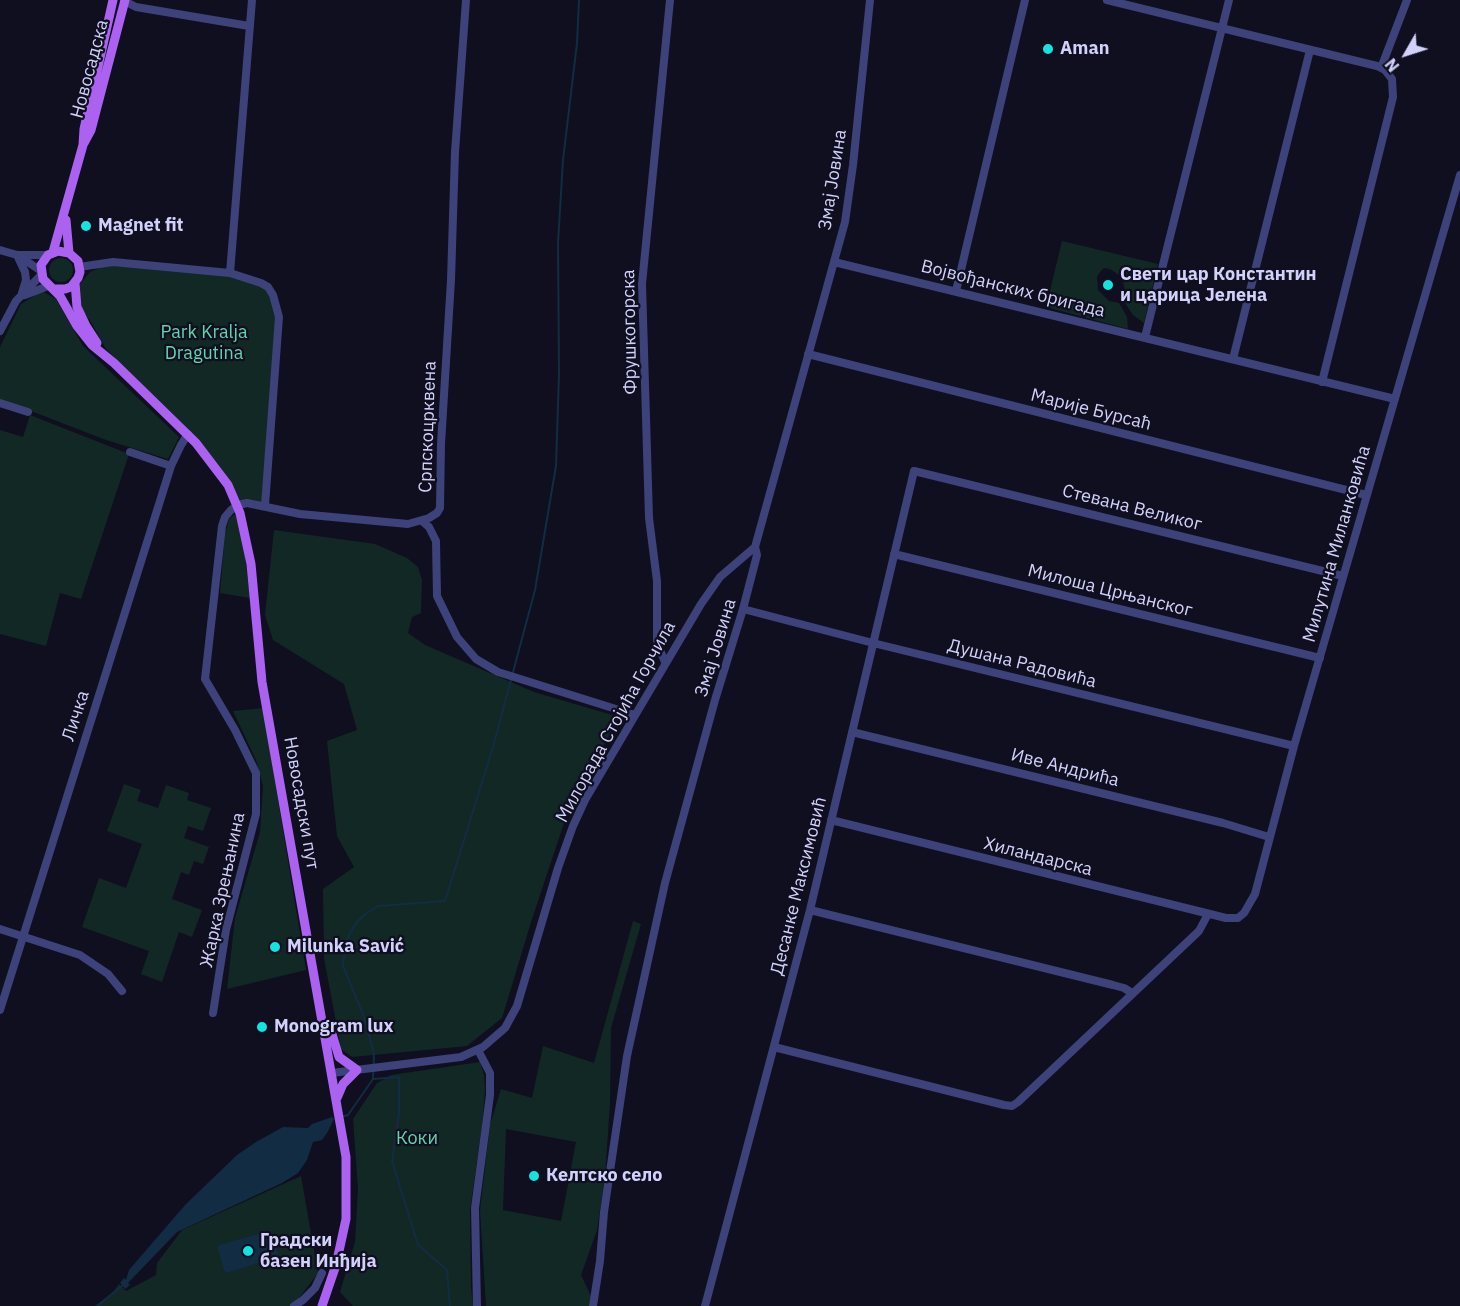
<!DOCTYPE html>
<meta charset="utf-8">
<style>
body{margin:0}
#map{position:relative;width:1460px;height:1306px;overflow:hidden;background:#0f0f1f;font-family:"IBM Plex Sans",sans-serif}
canvas{display:block}
.north{position:absolute;left:1376px;top:24px;width:60px;height:60px;-webkit-text-stroke:4px #0f0f1f;paint-order:stroke;rotate:231deg;font-size:16px;font-weight:700;line-height:24px;text-align:center;color:#d1d1fb}
.north::after{content:'';display:block;margin:auto;width:21px;height:27px;background:#d1d1fb;clip-path:polygon(50% 0,100% 100%,50% 72%,0 100%)}
</style>
<div id="map">
<canvas width="1460" height="1306"></canvas>
<div class="north">N</div>
</div>
<script>
const context = document.querySelector('canvas').getContext('2d');
context.lineJoin = 'round';
function fillPath(path, color) {
  context.fillStyle = color;
  context.fill(path, 'evenodd');
}
function poly(rows) {
  const path = new Path2D();
  for (const r of rows) {
    if (r.length === 3) {
      path.moveTo(r[0] + r[2], r[1]);
      path.arc(r[0], r[1], r[2], 0, 2 * Math.PI);
      continue;
    }
    path.moveTo(r[0], r[1]);
    for (let i = 2; i < r.length; i += 2) path.lineTo(r[i], r[i + 1]);
  }
  return path;
}
function stroke(path, color, width, dash) {
  context.strokeStyle = color;
  context.lineWidth = width;
  context.lineCap = dash ? 'butt' : 'round';
  context.setLineDash(dash || []);
  context.stroke(path);
}
function label(font, color, halo, rows, align = 'center') {
  context.font = font + ' "IBM Plex Sans",sans-serif';
  context.lineWidth = 4.5;
  context.setLineDash([]);
  context.textBaseline = 'middle';
  context.strokeStyle = halo;
  context.fillStyle = color;
  for (const [text, x, y, turn = 0] of rows) {
    context.save();
    context.translate(x, y);
    context.rotate((+turn || 0) * Math.PI / 180);
    context.textAlign = isNaN(turn) ? turn : align;
    if (halo) context.strokeText(text, 0, 0);
    context.fillText(text, 0, 0);
    context.restore();
  }
}
fillPath(poly([
 [1062,241,1158,264,1144,323,1133,315,1123,300,1125,291,1122,277,1110,269,1104,268,1100,272,1097,277,1098,290,1109,301,1119,303,1127,317,1128,329,1046,307],
 [61,270,12],
 [113,262,230,273,268,287,279,317,265,505,238,505,220,467,191,433,106,349,91,322,83,312,79,291,80,284,90,272],
 [42,291,56,299,83,346,179,437,168,459,106,440,0,399,0,347,21,304],
 [30,415,129,454,81,599,60,593,46,646,0,634,0,430,23,437],
 [236,513,244,548,250,598,220,593,225,534,229,519],
 [274,530,375,544,407,558,418,567,422,580,421,613,412,617,408,633,425,645,534,692,619,717,568,811,532,919,502,1018,467,1046,352,1057,341,1049,324,958,323,889,354,867,337,836,327,741,357,730,344,684,273,640,265,615],
 [263,708,306,970,227,989,235,918,260,832,263,786,256,760,233,711],
 [124,784,141,790,137,801,158,808,166,785,189,793,187,800,211,808,203,831,188,826,184,838,209,847,203,864,194,861,189,875,181,872,172,899,202,910,192,937,179,932,162,982,141,974,149,951,82,927,99,878,126,888,142,844,107,831],
 [633,921,641,924,611,1028,610,1103,605,1176,597,1230,581,1275,591,1296,590,1306,486,1306,480,1210,490,1125,501,1089,532,1098,543,1046,594,1063],
 [506,1129,576,1142,561,1221,503,1210],
 [480,1062,484,1075,485,1090,482,1126,470,1210,471,1287,473,1306,353,1306,340,1292,355,1242,358,1189,353,1119,377,1083,391,1075],
 [301,1176,318,1273,293,1306,95,1306,110,1296,119,1284,126,1291,156,1275,157,1263,182,1230]
]), '#122825');
fillPath(poly([
 [332,1117,334,1119,327,1133,322,1140,313,1142,307,1160,298,1173,282,1183,177,1232,128,1283,130,1285,125,1289,123,1286,120,1283,124,1278,126,1280,129,1270,186,1204,237,1155,256,1142,283,1127,308,1128,312,1124],
 [271,1230,279,1257,225,1273,217,1246]
]), '#122c44');
stroke(poly([
 [373,1079,399,1077,399,1114,392,1161,418,1245,447,1270,450,1306],
 [340,1117,348,1115,373,1079,374,1053,363,1014,343,966,345,948,349,935,356,923,364,915,378,906,445,901,493,747,535,590,556,466,559,374,558,243,563,160,577,43,579,0],
 [97,1306,123,1285]
]), '#122c44', 2);
stroke(poly([
 [1107,0,1377,66,1385,70,1392,79,1393,97,1322,382],
 [124,1,136,7,249,26],
 [1381,68,1407,0],
 [0,250,17,255,48,255],
 [17,255,25,272,26,280,22,293],
 [19,256,41,271],
 [834,262,1395,399],
 [79,267,113,262,230,273,261,283,268,287,273,295,279,317,265,505],
 [230,273,252,0],
 [956,291,1025,0],
 [25,295,48,286],
 [0,331,16,301,41,275],
 [1145,337,1229,0],
 [808,354,1366,495],
 [1233,359,1310,50],
 [0,403,28,412],
 [130,452,171,466],
 [422,521,429,527,436,541,437,596,457,637,476,659,498,672,635,715],
 [894,554,1320,658],
 [743,609,873,643,1294,746],
 [665,662,657,643,657,581,649,518,642,284,670,0],
 [852,732,1223,823,1269,837],
 [831,820,1226,918,1238,918,1244,913,1255,894,1294,746,1460,175],
 [810,910,1113,985,1124,988,1132,993],
 [0,929,80,955,108,974,122,991],
 [0,1010,171,466,181,445,188,434],
 [213,1013,226,930,256,814,256,773,235,730,205,679,222,526,225,517,231,510,238,505,247,503,300,514,408,524,429,518,437,513,440,508,441,444,451,280,455,152,466,0],
 [774,1047,1004,1105,1012,1106,1018,1102,1199,931,1208,914],
 [332,1073,461,1057,483,1047,505,1028,517,1006,558,868,573,826,585,800,701,604,720,577,755,547],
 [294,1306,303,1300,315,1288,322,1273],
 [477,1306,475,1208,490,1095,490,1073,478,1050],
 [593,1306,600,1261,604,1212,627,1056,665,883,715,700,743,609,757,555,755,547,845,222,853,165,870,0],
 [705,1306,810,910,914,471,1343,576]
]), '#3e427a', 8);
stroke(poly([
 [84,143,91,130,125,0],
 [66,220,69,253],
 [53,252,83,145,84,129,113,0],
 [75,283,77,307,86,326,97,343],
 [54,289,65,289,71,287,78,278,80,272,78,261,69,253,58,251,48,255,41,265,43,279,60,296,77,326,92,345,114,363,196,443,228,485,240,513,251,564,262,682,346,1157,346,1219,336,1265,322,1306],
 [325,1024,332,1034,339,1057,357,1070,343,1084,337,1098]
]), '#ab62f1', 9);
for (const [x, y, r, color] of [
 [1048,49,6,"#14e3e0"],
 [86,226,6,"#14e3e0"],
 [1108,285,6,"#14e3e0"],
 [275,947,6,"#14e3e0"],
 [262,1027,6,"#14e3e0"],
 [534,1176,6,"#14e3e0"],
 [248,1251,6,"#14e3e0"]
]) {
  const dot = new Path2D();
  dot.arc(x, y, r, 0, 2 * Math.PI);
  context.fillStyle = color;
  context.fill(dot);
  stroke(dot, '#0f0f1f', 2);
}
label('bold 18px', '#d1d1fb', '#0f0f1f', [
 ["Aman",1060,49],
 ["Magnet fit",98,226],
 ["Свети цар Константин",1120,275],
 ["и царица Јелена",1120,296],
 ["Milunka Savić",287,947],
 ["Monogram lux",274,1027],
 ["Келтско село",546,1176],
 ["Градски",260,1241],
 ["базен Инђија",260,1262]
], 'left');
label('18px', '#d1d1fb', '#0f0f1f', [
 ["Новосадска",90,69,-75],
 ["Змај Јовина",833,180,-81],
 ["Војвођанских бригада",1013,289,14],
 ["Фрушкогорска",630,332,-91],
 ["Марије Бурсаћ",1091,410,14],
 ["Српскоцрквена",428,427,-88],
 ["Стевана Великог",1132,508,14],
 ["Милутина Миланковића",1337,544,-74],
 ["Милоша Црњанског",1110,591,14],
 ["Змај Јовина",716,648,-73],
 ["Душана Радовића",1022,664,14],
 ["Личка",76,716,-72],
 ["Милорада Стојића Горчила",616,722,-61],
 ["Иве Андрића",1065,768,14],
 ["Новосадски пут",301,803,80],
 ["Хиландарска",1038,857,14],
 ["Десанке Максимовић",799,886,-76],
 ["Жарка Зрењанина",223,890,-78]
]);
label('18px', '#64d4ab', '#0f0f1f', [
 ["Park Kralja",204,333],
 ["Dragutina",204,354],
 ["Коки",417,1139]
]);
</script>
